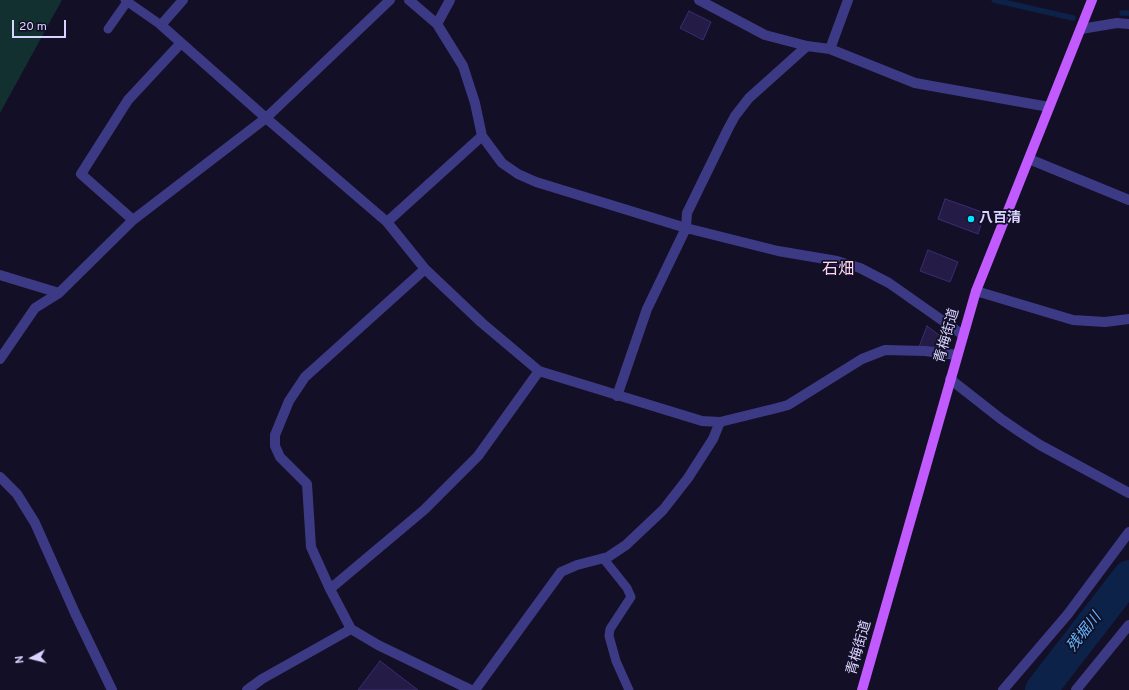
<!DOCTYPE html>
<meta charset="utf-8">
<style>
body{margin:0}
#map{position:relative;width:1129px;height:690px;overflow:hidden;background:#130f26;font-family:Overpass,sans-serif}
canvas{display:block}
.north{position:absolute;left:12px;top:638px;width:40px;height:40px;-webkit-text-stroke:3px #130f26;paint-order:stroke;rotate:263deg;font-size:11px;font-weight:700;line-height:16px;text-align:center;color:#d9d4ff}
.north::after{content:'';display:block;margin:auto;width:14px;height:18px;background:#d9d4ff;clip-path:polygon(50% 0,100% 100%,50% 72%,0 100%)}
.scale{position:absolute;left:12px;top:20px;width:54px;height:18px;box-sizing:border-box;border:2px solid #d9d4ff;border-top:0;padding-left:5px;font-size:12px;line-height:14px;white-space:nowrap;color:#d9d4ff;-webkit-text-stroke:3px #130f26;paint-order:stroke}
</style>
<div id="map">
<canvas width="1129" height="690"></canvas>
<div class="north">N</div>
<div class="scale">20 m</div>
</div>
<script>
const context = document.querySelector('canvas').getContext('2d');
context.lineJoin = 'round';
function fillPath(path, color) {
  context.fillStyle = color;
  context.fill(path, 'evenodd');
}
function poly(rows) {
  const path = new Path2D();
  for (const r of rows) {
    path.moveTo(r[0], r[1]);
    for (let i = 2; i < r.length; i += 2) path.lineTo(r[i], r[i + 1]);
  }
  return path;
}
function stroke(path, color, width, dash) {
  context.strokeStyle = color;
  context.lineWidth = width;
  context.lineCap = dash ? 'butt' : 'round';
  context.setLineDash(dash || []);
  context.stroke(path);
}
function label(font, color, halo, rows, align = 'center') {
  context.font = font + ' Overpass,"Noto Sans JP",sans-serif';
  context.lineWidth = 3.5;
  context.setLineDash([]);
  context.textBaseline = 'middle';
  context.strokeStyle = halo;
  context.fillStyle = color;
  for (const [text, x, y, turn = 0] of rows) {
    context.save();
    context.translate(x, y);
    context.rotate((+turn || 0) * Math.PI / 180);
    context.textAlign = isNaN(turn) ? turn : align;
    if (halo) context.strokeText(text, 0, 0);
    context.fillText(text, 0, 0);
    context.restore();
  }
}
fillPath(poly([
 [0,0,62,0,0,113]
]), '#12302f');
stroke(poly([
 [994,0,1073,18],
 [1122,13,1129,13]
]), '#0c2248', 5.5);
stroke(poly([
 [1041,690,1129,576]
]), '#0c2248', 32);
const building = poly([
 [689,11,711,22,703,40,680,28,689,11],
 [945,199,985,213,978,234,938,219,945,199],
 [928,250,958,262,950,282,920,271,928,250],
 [927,326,947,341,944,349,919,347,927,326],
 [380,661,418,690,358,690,380,661]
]);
fillPath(building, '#241b47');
stroke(building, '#3b2d73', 1);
stroke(poly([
 [125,0,161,25],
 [108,29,127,2],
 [603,558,627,588,631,597,610,629,609,636,616,661,629,690]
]), '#3d3a85', 9);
stroke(poly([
 [183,0,161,25,266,118,387,222,425,269,482,323,539,371,702,421,720,422,777,408,788,405,862,359,885,350,925,351,957,355],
 [409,0,437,24,463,66,475,103,482,136,502,163,518,174,536,182,686,228,778,251,837,261,860,268,889,283,963,335],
 [699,0,765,35,807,46,830,49,915,83,1049,107],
 [437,24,450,0],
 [1081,29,1117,23,1129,24],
 [830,49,848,0],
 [1029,159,1129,200],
 [133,220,81,174,128,100,181,43],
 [387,222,482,136],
 [425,269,305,377,289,401,275,435,275,446,280,457,307,484,311,547,330,589,351,629,378,645,471,690],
 [0,275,59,293],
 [976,291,1073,320,1105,322,1129,319],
 [0,359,35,308,59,293,133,220,266,118,390,0],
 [950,379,1001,419,1020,432,1040,445,1129,493],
 [617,396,647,309,686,228,687,213,728,129,735,116,749,98,807,46],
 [0,477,17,494,35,523,75,613,112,690],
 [330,589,424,510,478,456,539,371],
 [247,690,262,679,351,629],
 [475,690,561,572,577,565,608,557,626,545,663,510,688,478,713,439,720,422],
 [1003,690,1068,614,1129,532],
 [1076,690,1129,625]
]), '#3d3a85', 10);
stroke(poly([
 [862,690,976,291,1092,0]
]), '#c25bff', 10);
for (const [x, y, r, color] of [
 [971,219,4,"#00e5ff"]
]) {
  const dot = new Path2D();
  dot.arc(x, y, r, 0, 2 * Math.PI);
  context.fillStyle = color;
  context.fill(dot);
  stroke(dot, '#130f26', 1.5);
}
label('bold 14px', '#d9d4ff', '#130f26', [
 ["八百清",979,219]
], 'left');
label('14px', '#d9d4ff', '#130f26', [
 ["青梅街道",948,336,-74],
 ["青梅街道",860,648,-74]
]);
label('italic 15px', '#62b6ff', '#130f26', [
 ["残堀川",1085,633,-52]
]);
label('16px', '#ffd6f0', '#130f26', [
 ["石畑",838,271]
]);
</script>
